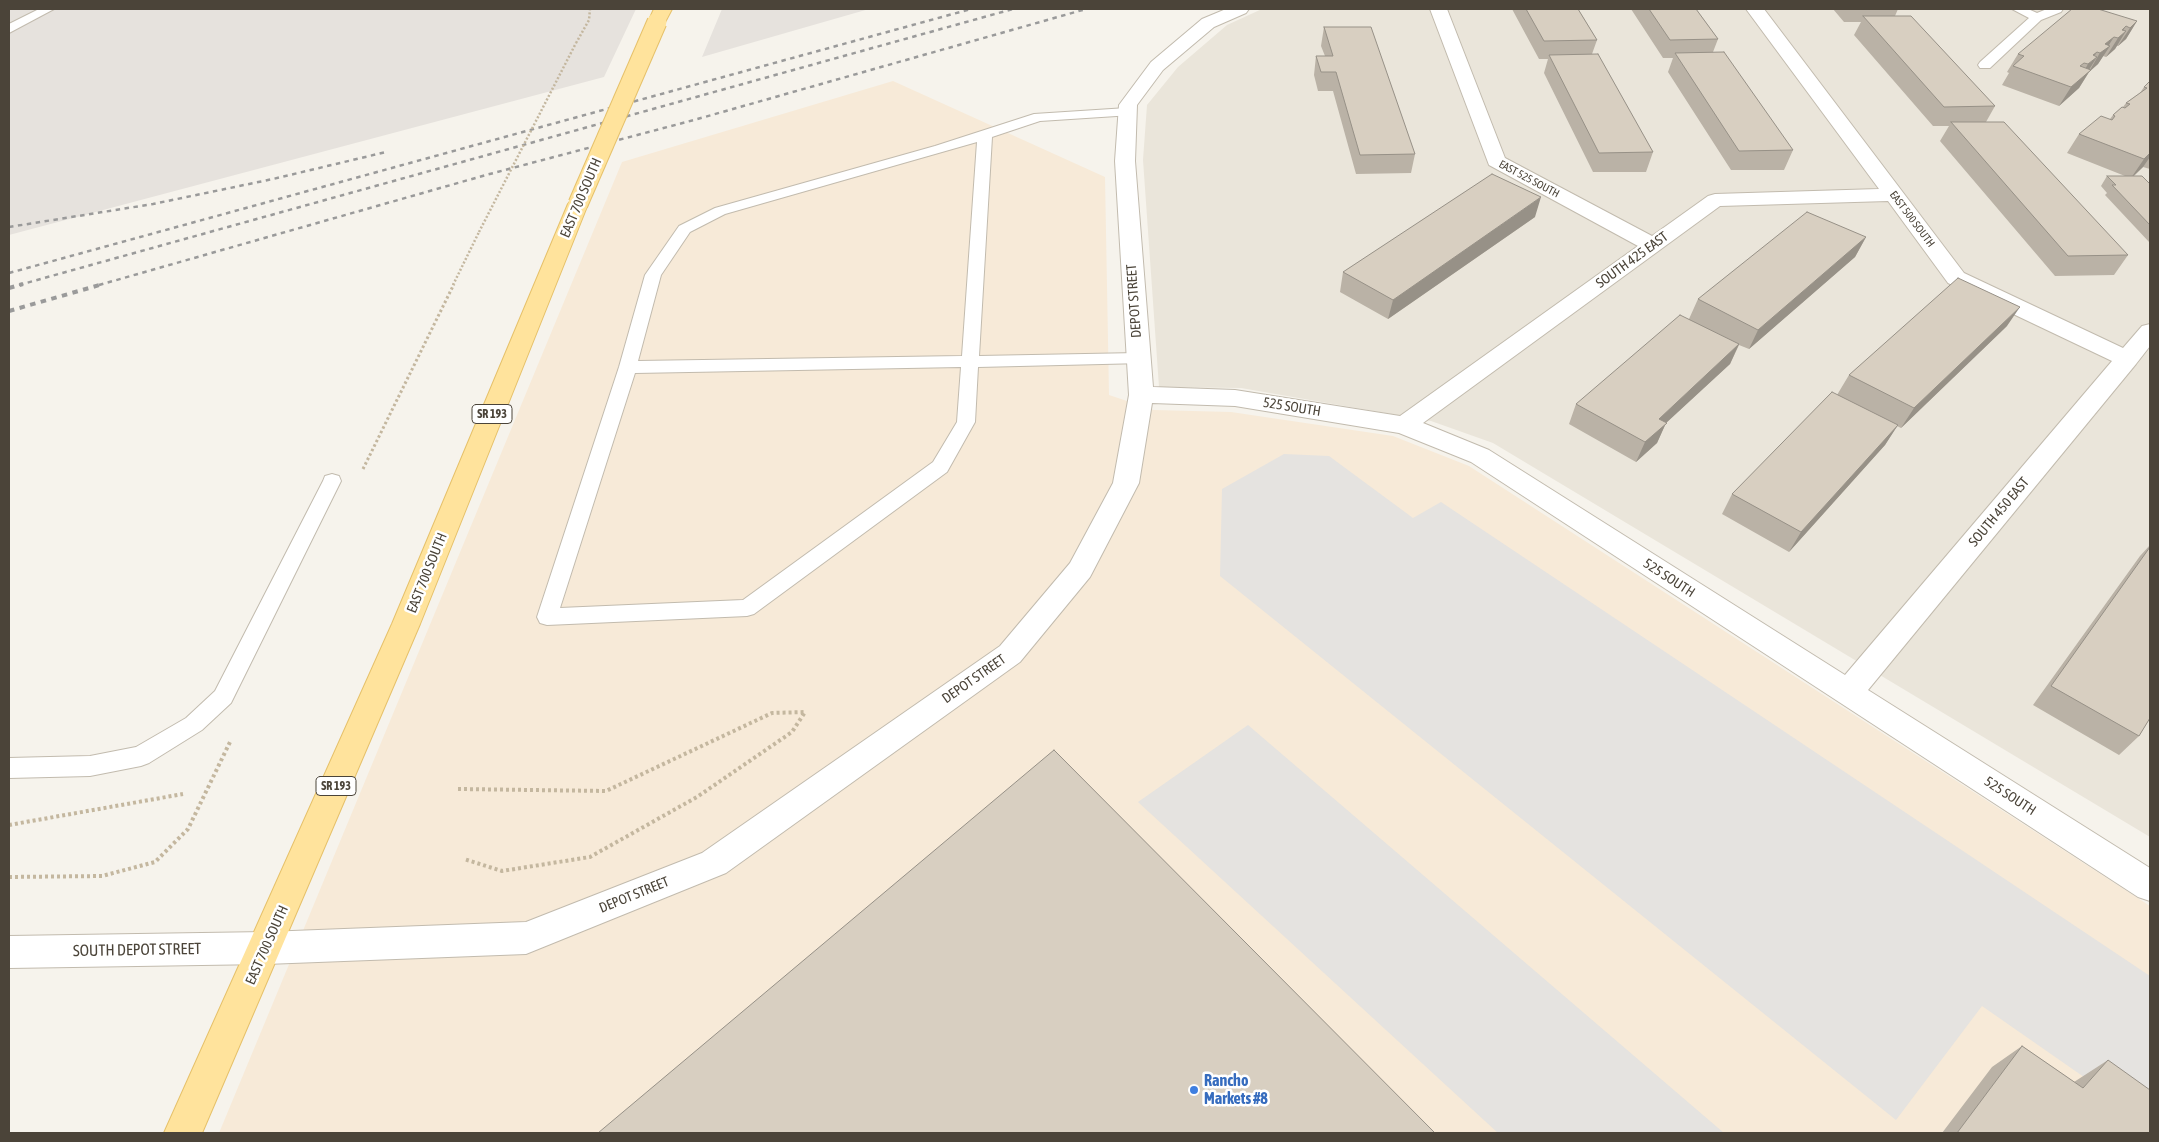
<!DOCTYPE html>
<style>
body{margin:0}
#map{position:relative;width:2159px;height:1142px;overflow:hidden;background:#f6f3ec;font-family:"Asap Condensed",sans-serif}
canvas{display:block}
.frame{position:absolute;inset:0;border:10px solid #4b4439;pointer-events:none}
</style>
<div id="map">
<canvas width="2159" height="1142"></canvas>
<div class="frame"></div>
</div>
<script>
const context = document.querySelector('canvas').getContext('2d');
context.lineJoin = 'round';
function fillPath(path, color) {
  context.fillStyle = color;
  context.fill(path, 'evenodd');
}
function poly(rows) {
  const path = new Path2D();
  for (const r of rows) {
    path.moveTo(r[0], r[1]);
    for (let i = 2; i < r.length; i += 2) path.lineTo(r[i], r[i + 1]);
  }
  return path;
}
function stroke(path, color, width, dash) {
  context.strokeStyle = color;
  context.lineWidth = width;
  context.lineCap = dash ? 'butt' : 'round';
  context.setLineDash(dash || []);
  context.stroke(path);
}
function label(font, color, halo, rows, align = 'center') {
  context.font = font + ' "Asap Condensed",sans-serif';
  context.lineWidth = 5;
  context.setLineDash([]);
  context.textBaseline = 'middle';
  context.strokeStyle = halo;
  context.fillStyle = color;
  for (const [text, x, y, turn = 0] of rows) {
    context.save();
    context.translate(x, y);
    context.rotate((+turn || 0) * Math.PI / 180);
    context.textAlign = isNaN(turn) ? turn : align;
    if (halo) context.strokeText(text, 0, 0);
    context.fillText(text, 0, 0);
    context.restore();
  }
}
fillPath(poly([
 [1262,9,2150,9,2150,837,1493,443,1431,421,1241,388,1159,387,1143,160,1147,105,1178,67,1227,25]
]), '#eae5da');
fillPath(poly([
 [893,81,1105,177,1109,395,1154,410,1231,412,1393,436,1469,466,2150,906,2150,1133,219,1133,622,162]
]), '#f7ead8');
fillPath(poly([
 [9,9,636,9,604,77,9,235],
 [722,9,869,9,702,57]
]), '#e6e2dd');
fillPath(poly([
 [1284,454,1329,456,1413,518,1441,502,2150,976,2150,1123,1982,1006,1896,1120,1220,576,1222,489],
 [1248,725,1724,1133,1498,1133,1138,802]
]), '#e5e3e0');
const service = poly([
 [39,9,54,9,9,33,9,24,39,9],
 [2012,9,2028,9,2037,13,2047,9,2063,9,2061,12,2041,20,1990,68,1980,68,1978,65,1980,62,2029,18,2012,9],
 [1127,108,1134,112,1132,115,1040,121,992,137,979,356,1138,353,1144,355,1147,359,1144,363,978,367,975,422,947,472,754,614,747,616,547,625,540,623,537,617,619,367,645,275,679,226,715,208,935,146,1034,114,1127,108],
 [977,142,962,356,638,361,661,275,690,232,725,214,977,142],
 [961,367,957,422,933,462,743,600,560,608,635,373,961,367],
 [332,474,339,476,341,481,231,703,202,730,149,763,141,766,90,776,9,778,9,758,90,756,136,747,186,718,215,691,323,481,325,476,332,474]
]);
const minor = poly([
 [1226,9,1249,9,1246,13,1214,27,1163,70,1137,105,1135,161,1153,387,1235,390,1400,416,1638,246,1489,165,1430,9,1447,9,1505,158,1652,236,1708,196,1715,194,1879,189,1746,9,1764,9,1964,273,2123,348,2142,326,2150,324,2150,346,2136,364,1868,690,2150,868,2150,901,2138,897,1471,462,1399,433,1235,406,1152,403,1139,483,1090,577,1020,662,726,873,526,954,266,964,254,959,249,948,254,937,266,932,526,922,702,853,1000,646,1070,563,1113,483,1129,395,1115,161,1119,105,1151,62,1202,19,1226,9],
 [1888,201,1948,283,2112,361,1845,675,1489,450,1423,423,1720,206,1888,201]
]);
const tertiary = poly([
 [266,932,278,937,283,948,278,959,266,964,9,968,9,936,266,932]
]);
const primary = poly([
 [654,9,672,9,663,26,657,27,651,26,648,22,654,9],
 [578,198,585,200,588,204,420,624,202,1133,164,1133,392,624,568,204,571,200,578,198]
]);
stroke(service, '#c2bbae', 2);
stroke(minor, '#c2bbae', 2);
stroke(tertiary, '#c2bbae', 2);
stroke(primary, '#e6c16a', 2);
stroke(poly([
 [576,43,589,20,590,9],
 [453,285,479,232]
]), '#c4b79f', 2.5, [2, 2]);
stroke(poly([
 [363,469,454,284]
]), '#c4b79f', 3, [2.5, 2.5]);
stroke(poly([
 [458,789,606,791,772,713,805,712,792,732,697,797,590,857,502,871,464,859],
 [9,825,183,794],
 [9,877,102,876,155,862,188,829,230,742]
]), '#c4b79f', 4, [3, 3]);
fillPath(service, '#fff');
fillPath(minor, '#fff');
fillPath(tertiary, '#fff');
fillPath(primary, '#ffe39c');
stroke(poly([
 [9,227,153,204,273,179,386,152],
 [9,273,971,9],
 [19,285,1013,9],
 [99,285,486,175,694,120,1086,9]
]), '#9a9a9a', 2.5, [4.5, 4.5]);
stroke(poly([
 [9,288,23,284],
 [9,311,103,284]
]), '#9a9a9a', 4, [5.5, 5.5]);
const primaryBridge = poly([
 [578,204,657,22]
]);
stroke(primaryBridge, '#e6c16a', 21, []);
stroke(poly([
 [479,232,576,43]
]), '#c4b79f', 2.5, [2, 2]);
stroke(primaryBridge, '#ffe39c', 19);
fillPath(poly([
 [1512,9,1578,9,1597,40,1592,54,1653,152,1646,172,1593,172,1544,73,1548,59,1539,59],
 [1631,9,1696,9,1718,39,1713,52,1793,150,1784,170,1731,170,1668,72,1673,58,1663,58],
 [1833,9,1898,9,1895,16,1995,106,1986,122,2128,255,2114,275,2055,276,1940,141,1949,126,1933,126,1854,35,1861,22,1844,22],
 [2137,21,2126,39,2118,46,2117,46,2115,49,2106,57,2103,56,2098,64,2089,72,2079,88,2059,106,2002,85,2009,73,2007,72,2018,54],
 [1324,27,1415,154,1411,173,1356,174,1333,91,1318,91,1314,75,1316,56,1325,56,1321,46],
 [2150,81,2150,169,2143,167,2134,176,2150,184,2150,243,2105,195,2107,193,2101,186,2107,176,2125,176,2067,153,2079,134,2110,119,2113,115,2123,107,2126,103,2140,93,2144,87],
 [1535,217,1388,319,1340,292,1343,272],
 [1866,237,1855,257,1749,349,1739,345,1730,364,1666,423,1657,443,1636,462,1569,424,1576,404,1689,319,1698,299],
 [2007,326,1901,428,1897,426,1885,445,1789,552,1722,514,1732,494,1837,395,1849,375],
 [2150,545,2150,718,2139,736,2119,755,2033,705,2140,556],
 [2022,1046,2074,1082,2108,1060,2150,1133,1942,1133,1992,1067]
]), '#bab2a6');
fillPath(poly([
 [2137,21,2126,39,2118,46,2130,28],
 [2126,26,2118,38,2126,31,2115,49,2106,57,2118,38,2122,30],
 [2114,37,2107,48,2110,46,2098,64,2089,72,2079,88,2059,106,2071,87,2079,80,2088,64,2093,55,2097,52,2090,63,2097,57,2087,73,2090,70,2105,44],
 [2150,153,2150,157,2143,167,2131,178,2144,159],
 [1541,197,1535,217,1388,319,1393,300],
 [1866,237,1855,257,1749,349,1758,330],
 [2020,307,2007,326,1901,428,1914,408],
 [1739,344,1730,364,1666,423,1657,443,1636,462,1645,442,1659,419],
 [1898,425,1885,445,1789,552,1801,532]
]), '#979187');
const building = poly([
 [1526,9,1578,9,1597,40,1544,41,1526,9],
 [1649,9,1696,9,1718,39,1670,40,1649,9],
 [2072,9,2098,9,2137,21,2130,28,2126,26,2122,30,2126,31,2118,38,2114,37,2105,44,2110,46,2100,53,2097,52,2093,55,2097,57,2088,64,2084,63,2080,66,2091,70,2071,87,2013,66,2024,56,2018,54,2072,9],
 [1863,16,1911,16,1995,106,1944,107,1863,16],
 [1324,27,1371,27,1415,154,1360,155,1336,72,1321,72,1316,56,1333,56,1324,27],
 [1724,52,1793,150,1739,151,1675,53,1724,52],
 [1598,54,1653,152,1599,153,1549,55,1598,54],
 [2150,81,2150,153,2144,159,2079,134,2101,116,2112,120,2115,116,2113,115,2122,107,2125,108,2130,104,2126,103,2147,88,2144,87,2150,81],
 [1951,122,2004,122,2128,255,2068,256,1951,122],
 [1492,174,1541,197,1393,300,1343,272,1492,174],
 [2107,176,2142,176,2150,184,2150,225,2112,185,2116,185,2107,176],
 [1807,212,1866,237,1758,330,1698,299,1807,212],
 [1958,278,2020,307,1914,408,1849,375,1958,278],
 [1680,315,1739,344,1659,419,1667,423,1645,442,1576,404,1680,315],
 [1832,392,1898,425,1801,532,1732,494,1832,392],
 [2150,547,2150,718,2139,736,2051,686,2150,547],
 [1054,750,1434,1132,1433,1133,598,1133,1054,750],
 [2022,1046,2083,1088,2108,1060,2150,1090,2150,1133,1957,1133,2022,1046]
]);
fillPath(building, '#d8cfc1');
stroke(building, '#979187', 1);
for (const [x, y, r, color] of [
 [1194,1090,5,"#3f7fe0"]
]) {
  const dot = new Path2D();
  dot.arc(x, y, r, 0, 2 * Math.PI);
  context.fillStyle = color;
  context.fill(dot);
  stroke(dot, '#fff', 2);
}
label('11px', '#4b4439', '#fff', [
 ["EAST 525 SOUTH",1529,179,28],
 ["EAST 500 SOUTH",1912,219,53]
]);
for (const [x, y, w] of [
 [492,414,40],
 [336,786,40]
]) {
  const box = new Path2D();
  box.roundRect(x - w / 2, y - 9.5, w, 19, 4);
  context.fillStyle = '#fff';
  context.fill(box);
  stroke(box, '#4b4439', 1);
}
label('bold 12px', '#4b4439', null, [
 ["SR 193",492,414],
 ["SR 193",336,786]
]);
label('14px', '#4b4439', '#fff', [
 ["EAST 700 SOUTH",581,198,-67],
 ["SOUTH 425 EAST",1632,260,-36],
 ["DEPOT STREET",1134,301,-94],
 ["525 SOUTH",1292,407,9],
 ["SOUTH 450 EAST",1999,512,-50],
 ["EAST 700 SOUTH",427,573,-68],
 ["525 SOUTH",1669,578,33],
 ["DEPOT STREET",974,679,-35],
 ["525 SOUTH",2010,796,33],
 ["DEPOT STREET",634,895,-22],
 ["EAST 700 SOUTH",267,945,-66]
]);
label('16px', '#4b4439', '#fff', [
 ["SOUTH DEPOT STREET",137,950,-1]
]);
label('bold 16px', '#366cbe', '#fff', [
 ["Rancho",1204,1081],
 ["Markets #8",1204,1099]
], 'left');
</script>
